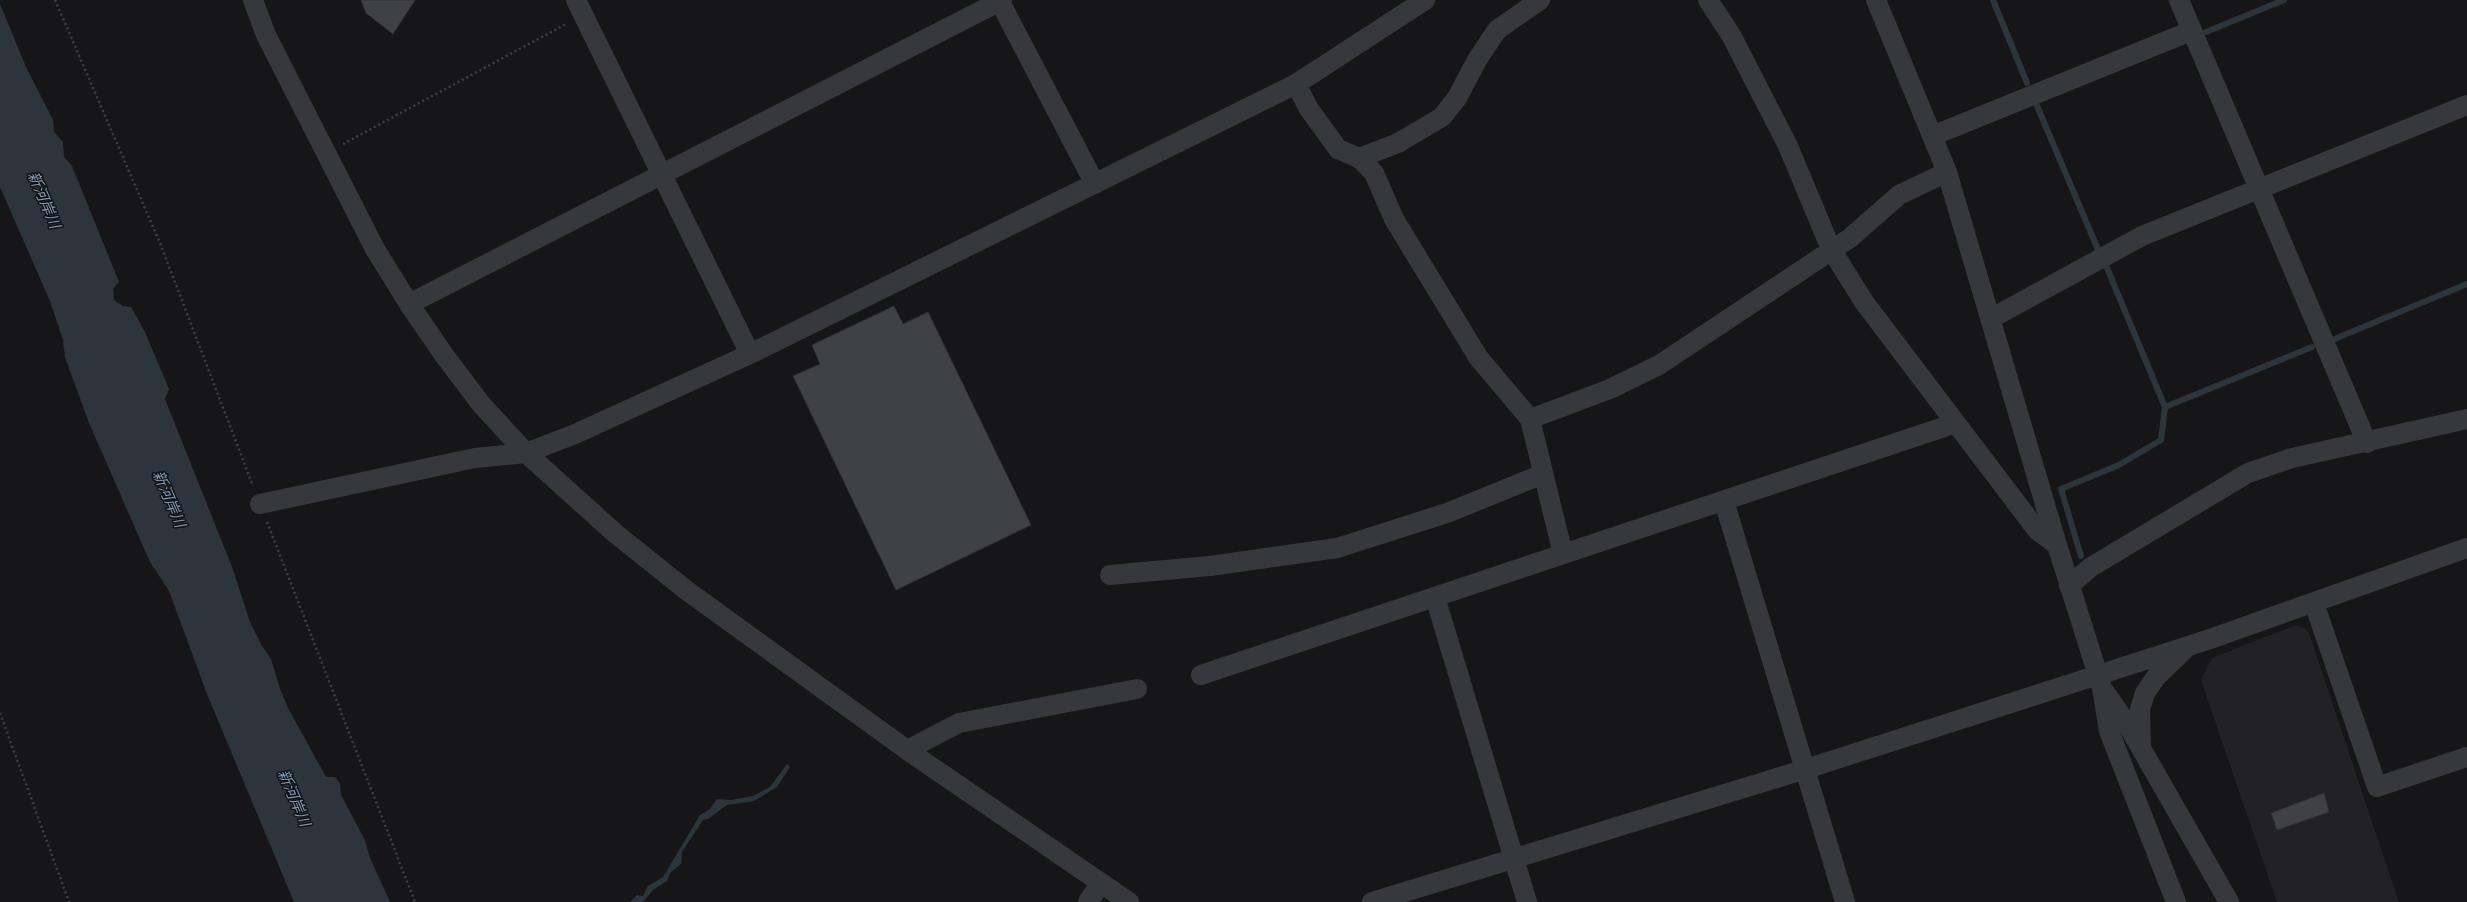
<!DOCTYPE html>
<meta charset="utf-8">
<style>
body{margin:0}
canvas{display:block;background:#161618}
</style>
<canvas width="2467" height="902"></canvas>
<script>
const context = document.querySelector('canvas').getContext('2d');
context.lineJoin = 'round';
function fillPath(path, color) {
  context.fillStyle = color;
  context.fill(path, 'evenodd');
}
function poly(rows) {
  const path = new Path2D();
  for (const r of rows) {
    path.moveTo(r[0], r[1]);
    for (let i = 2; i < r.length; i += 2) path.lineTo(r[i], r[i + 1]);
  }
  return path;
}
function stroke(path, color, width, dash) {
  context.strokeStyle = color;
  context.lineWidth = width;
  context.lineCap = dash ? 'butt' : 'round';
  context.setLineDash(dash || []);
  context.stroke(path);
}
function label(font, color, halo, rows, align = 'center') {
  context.font = font + ' Commissioner,"Noto Sans JP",sans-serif';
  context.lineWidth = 3;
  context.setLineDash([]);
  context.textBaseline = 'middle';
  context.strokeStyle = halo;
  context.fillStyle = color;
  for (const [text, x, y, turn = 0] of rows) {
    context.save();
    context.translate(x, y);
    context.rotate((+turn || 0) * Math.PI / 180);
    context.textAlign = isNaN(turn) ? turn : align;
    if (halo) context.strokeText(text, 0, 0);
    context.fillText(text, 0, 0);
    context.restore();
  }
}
fillPath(poly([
 [2296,625,2308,630,2399,902,2277,902,2201,680,2212,658]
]), '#222225');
fillPath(poly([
 [0,4,26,67,53,120,54,132,63,142,64,157,72,166,119,282,113,289,114,300,123,306,131,307,145,332,169,389,165,399,232,567,250,622,262,646,271,659,280,689,288,708,326,777,335,777,340,784,341,795,365,840,370,858,390,902,294,902,207,694,169,591,150,562,89,423,65,357,63,340,50,301,0,187],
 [787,764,790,767,777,787,754,801,727,805,708,819,703,820,682,852,681,864,670,873,667,881,654,889,643,902,630,902,637,895,643,896,648,886,663,877,700,815,710,809,717,799,731,800,753,796,770,787]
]), '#2c353c');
stroke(poly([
 [1993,0,2027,83],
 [2206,32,2284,0],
 [2035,101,2099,252],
 [2332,340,2467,284],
 [2165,407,2312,347],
 [2081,556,2061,489,2119,465,2161,440,2165,407,2107,268]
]), '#2c353c', 6);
const building = poly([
 [361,0,415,0,393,34,366,13,361,0],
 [894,306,903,324,928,312,1031,525,896,590,793,376,820,364,812,345,894,306],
 [2324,793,2329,812,2277,830,2271,813,2324,793]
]);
fillPath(building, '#404145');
stroke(building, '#303034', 1);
stroke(poly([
 [55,0,160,243,253,486],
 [343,144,566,24],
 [267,522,415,902],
 [0,713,69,902]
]), '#3d3f44', 2.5, [2, 3]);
stroke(poly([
 [253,0,266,35,375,249,409,304,444,355,481,404,526,453,616,534,686,590,907,750,1129,902],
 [576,0,750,354],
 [999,0,1095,184],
 [1708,0,1731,35,1788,146,1831,249,1864,302,2037,530,2057,545],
 [1876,0,1947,172,2057,545,2102,688,2109,731,2176,902],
 [2179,0,2367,443],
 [1296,84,1309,109,1338,149,1359,158,1374,173,1394,219,1478,357,1530,419,1563,554],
 [1932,136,2191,31],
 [1359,158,1398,143,1442,117,1457,98,1477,60,1497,30,1540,0],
 [409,304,1002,0],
 [1990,319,2142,236,2467,105],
 [1530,419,1610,389,1659,365,1850,238,1899,195,1947,172],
 [1724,501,1845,902],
 [260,504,475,458,526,453,575,434,750,354,1296,84,1425,0],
 [1110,575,1210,566,1337,548,1447,513,1543,474],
 [2069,586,2091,567,2248,473,2292,458,2467,419],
 [1435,597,1527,902],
 [2314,603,2377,787,2467,757],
 [1201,675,1956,423],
 [2104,691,2126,722,2229,902],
 [2141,744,2140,709,2145,693,2156,677,2184,650],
 [907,750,959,723,1137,689],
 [1088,902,1101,883],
 [1372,902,1806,769,2210,639,2467,548]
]), '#37383d', 20);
label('italic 15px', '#7f9bb3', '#111113', [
 ["新河岸川",44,200,67],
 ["新河岸川",169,499,67],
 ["新河岸川",294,798,67]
]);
</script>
